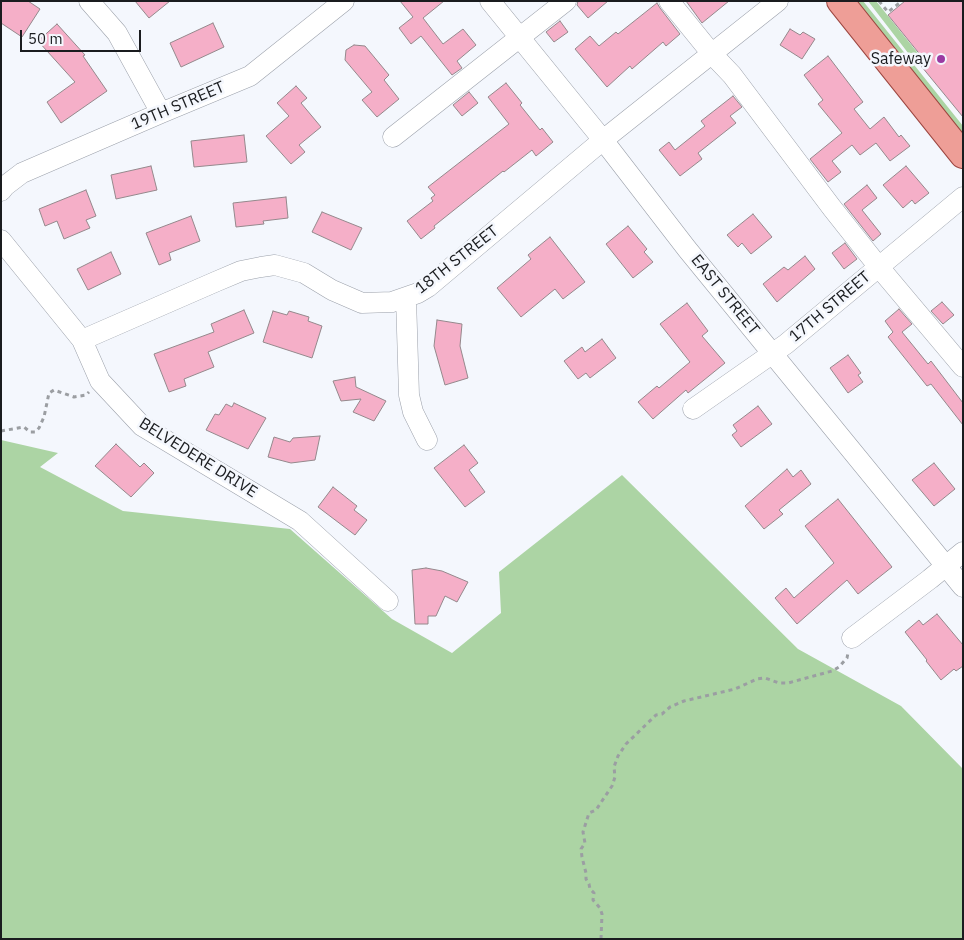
<!DOCTYPE html>
<style>
body{margin:0}
#map{position:relative;width:964px;height:940px;overflow:hidden;background:#f4f7fd;font-family:"IBM Plex Sans",sans-serif}
canvas{display:block}
.frame{position:absolute;inset:0;border:2px solid #1a1c1f;pointer-events:none}
.scale{position:absolute;left:20px;top:30px;width:121px;height:22px;box-sizing:border-box;border:2px solid #1a1c1f;border-top:0;padding-left:6px;font-size:15px;line-height:18px;white-space:nowrap;color:#1a1c1f;-webkit-text-stroke:4px #f4f7fd;paint-order:stroke}
</style>
<div id="map">
<canvas width="964" height="940"></canvas>
<div class="frame"></div>
<div class="scale">50 m</div>
</div>
<script>
const context = document.querySelector('canvas').getContext('2d');
context.lineJoin = 'round';
function fillPath(path, color) {
  context.fillStyle = color;
  context.fill(path, 'evenodd');
}
function poly(rows) {
  const path = new Path2D();
  for (const r of rows) {
    path.moveTo(r[0], r[1]);
    for (let i = 2; i < r.length; i += 2) path.lineTo(r[i], r[i + 1]);
  }
  return path;
}
function stroke(path, color, width, dash) {
  context.strokeStyle = color;
  context.lineWidth = width;
  context.lineCap = dash ? 'butt' : 'round';
  context.setLineDash(dash || []);
  context.stroke(path);
}
function label(font, color, halo, rows, align = 'center') {
  context.font = font + ' "IBM Plex Sans",sans-serif';
  context.lineWidth = 5;
  context.setLineDash([]);
  context.textBaseline = 'middle';
  context.strokeStyle = halo;
  context.fillStyle = color;
  for (const [text, x, y, turn = 0] of rows) {
    context.save();
    context.translate(x, y);
    context.rotate((+turn || 0) * Math.PI / 180);
    context.textAlign = isNaN(turn) ? turn : align;
    if (halo) context.strokeText(text, 0, 0);
    context.fillText(text, 0, 0);
    context.restore();
  }
}
fillPath(poly([
 [853,1,863,1,963,126,963,137],
 [868,1,876,1,921,57,915,62],
 [1,440,58,453,40,467,123,511,290,529,392,619,452,653,501,613,499,572,622,475,798,649,901,706,963,769,963,939,1,939]
]), '#acd4a4');
const building = poly([
 [1,1,28,1,40,9,22,37,1,23,1,1],
 [135,1,170,1,149,18,135,1],
 [400,1,444,1,423,18,443,44,463,29,476,45,457,61,462,68,452,75,421,36,411,44,399,28,413,17,400,1],
 [578,1,608,1,588,18,577,5,578,1],
 [686,1,729,1,702,23,686,1],
 [905,1,963,1,963,117,917,61,922,57,888,15,905,1],
 [657,3,660,8,680,34,666,46,663,42,632,69,630,66,607,87,575,49,590,36,599,46,616,32,618,34,657,3],
 [560,21,568,32,554,42,546,32,560,21],
 [213,23,224,47,181,67,170,43,213,23],
 [57,24,85,55,83,56,107,91,61,123,47,102,75,82,38,41,57,24],
 [790,29,800,35,803,32,815,39,802,59,780,45,790,29],
 [354,45,365,46,389,75,384,80,399,99,377,117,362,100,372,92,345,60,346,50,354,45],
 [828,56,863,102,854,109,870,129,884,117,899,137,901,135,910,146,890,161,876,143,860,155,852,145,832,161,841,172,828,182,810,159,842,133,818,104,823,100,804,75,828,56],
 [506,83,522,103,520,105,540,130,542,128,553,142,536,156,532,150,504,172,503,171,434,226,435,228,421,239,407,221,433,201,431,198,435,195,428,187,509,124,488,97,506,83],
 [296,86,307,98,301,103,321,127,299,145,305,152,291,164,266,136,289,116,277,103,296,86],
 [469,92,478,103,462,116,453,105,469,92],
 [733,96,742,107,730,116,736,123,698,153,702,159,680,176,659,150,669,142,675,150,705,126,701,121,733,96],
 [244,135,247,162,194,167,191,141,244,135],
 [151,166,157,190,116,199,111,175,151,166],
 [906,166,929,193,915,204,912,200,903,208,883,185,906,166],
 [867,185,877,198,862,210,881,234,873,241,844,204,867,185],
 [86,190,96,216,86,220,90,228,64,239,57,221,45,226,39,209,86,190],
 [286,197,288,218,263,221,264,224,236,227,233,203,286,197],
 [322,212,362,228,351,250,312,232,322,212],
 [753,214,772,237,751,254,742,243,738,247,727,235,753,214],
 [191,216,200,241,169,253,171,260,159,265,146,233,191,216],
 [628,226,647,249,644,252,653,262,633,278,606,244,628,226],
 [550,237,585,282,563,299,555,289,521,317,497,288,531,259,528,255,550,237],
 [845,243,857,259,844,269,832,253,845,243],
 [111,252,121,274,88,290,77,269,111,252],
 [805,256,815,269,777,302,763,284,784,267,788,270,805,256],
 [942,302,954,315,943,324,931,311,942,302],
 [687,303,708,331,702,336,725,363,688,393,686,390,653,419,638,402,657,386,659,388,690,362,660,324,687,303],
 [899,309,912,324,902,332,928,364,931,361,963,403,963,425,931,384,927,386,888,337,893,332,885,321,899,309],
 [244,310,254,333,208,352,214,367,184,379,186,386,169,392,154,354,214,332,211,324,244,310],
 [273,311,287,315,289,311,309,317,308,321,322,326,312,358,263,342,273,311],
 [437,320,462,324,460,346,468,378,445,385,434,346,437,320],
 [602,339,616,358,590,378,586,373,578,379,564,361,582,347,585,352,602,339],
 [848,355,861,373,858,375,863,382,848,393,830,368,848,355],
 [355,377,356,387,386,401,374,421,353,412,361,399,341,401,333,381,355,377],
 [234,403,266,418,248,449,206,430,215,414,219,415,226,404,232,407,234,403],
 [758,406,772,424,741,447,732,435,737,431,733,425,758,406],
 [320,436,315,460,291,463,268,457,274,437,290,442,293,438,320,436],
 [116,444,140,467,144,463,154,473,131,497,95,466,116,444],
 [464,445,478,463,469,470,485,492,465,507,434,468,464,445],
 [934,463,955,489,934,506,912,480,934,463],
 [787,469,793,477,801,470,811,484,779,510,783,514,764,529,745,506,787,469],
 [333,487,357,506,354,510,367,520,355,535,318,507,333,487],
 [838,499,892,567,858,594,847,580,797,624,775,598,786,588,794,598,834,563,805,526,838,499],
 [426,568,442,571,468,582,457,602,445,596,436,616,428,616,428,624,415,624,412,570,426,568],
 [937,614,963,645,963,666,956,671,954,669,941,680,926,661,927,660,905,632,919,620,923,625,937,614]
]);
fillPath(building, '#f5afc8');
stroke(building, '#94888c', 1);
const minor = poly([
 [89,1,117,33,161,113],
 [490,1,603,140,687,249,963,587],
 [669,1,712,54,732,75,832,208,878,266,963,367],
 [393,137,566,1],
 [1,191,5,186,22,173,161,113,250,76,344,1],
 [1,240,82,340,100,381,142,426,300,521,388,601],
 [406,298,409,395,413,412,427,440],
 [82,340,215,282,241,271,261,267,275,265,304,273,332,290,362,303,392,302,418,293,428,287,603,140,778,1],
 [693,409,786,344,963,197],
 [852,638,930,579,963,552]
]);
const major = poly([
 [840,1,963,155]
]);
stroke(minor, '#9ba0aa', 21);
stroke(major, '#9c4640', 28);
stroke(poly([
 [879,1,888,12,902,1],
 [1,431,24,427,30,432,35,432,39,428,44,417,49,393,54,390,74,397,86,395,89,392],
 [601,939,602,914,600,908,593,900,594,893,590,889,589,884,586,879,586,873,582,857,581,849,585,843,583,832,589,813,596,810,612,786,615,777,614,767,618,756,626,744,656,715,662,714,670,707,684,701,735,689,757,679,765,678,779,683,788,683,832,671,839,667,847,658,848,653]
]), '#9b9ea2', 3, [4, 4]);
stroke(minor, '#fff', 20);
stroke(major, '#ee9e97', 26);
for (const [x, y, r, color] of [
 [941,59,5,"#9a3aa2"]
]) {
  const dot = new Path2D();
  dot.arc(x, y, r, 0, 2 * Math.PI);
  context.fillStyle = color;
  context.fill(dot);
  stroke(dot, '#f4f7fd', 2);
}
label('16px', '#1a1c1f', '#f4f7fd', [
 ["Safeway",931,59]
], 'right');
label('16px', '#1a1c1f', '#f4f7fd', [
 ["19TH STREET",178,106,-23],
 ["18TH STREET",457,260,-38],
 ["EAST STREET",725,295,51],
 ["17TH STREET",830,307,-40],
 ["BELVEDERE DRIVE",198,458,32]
]);
</script>
